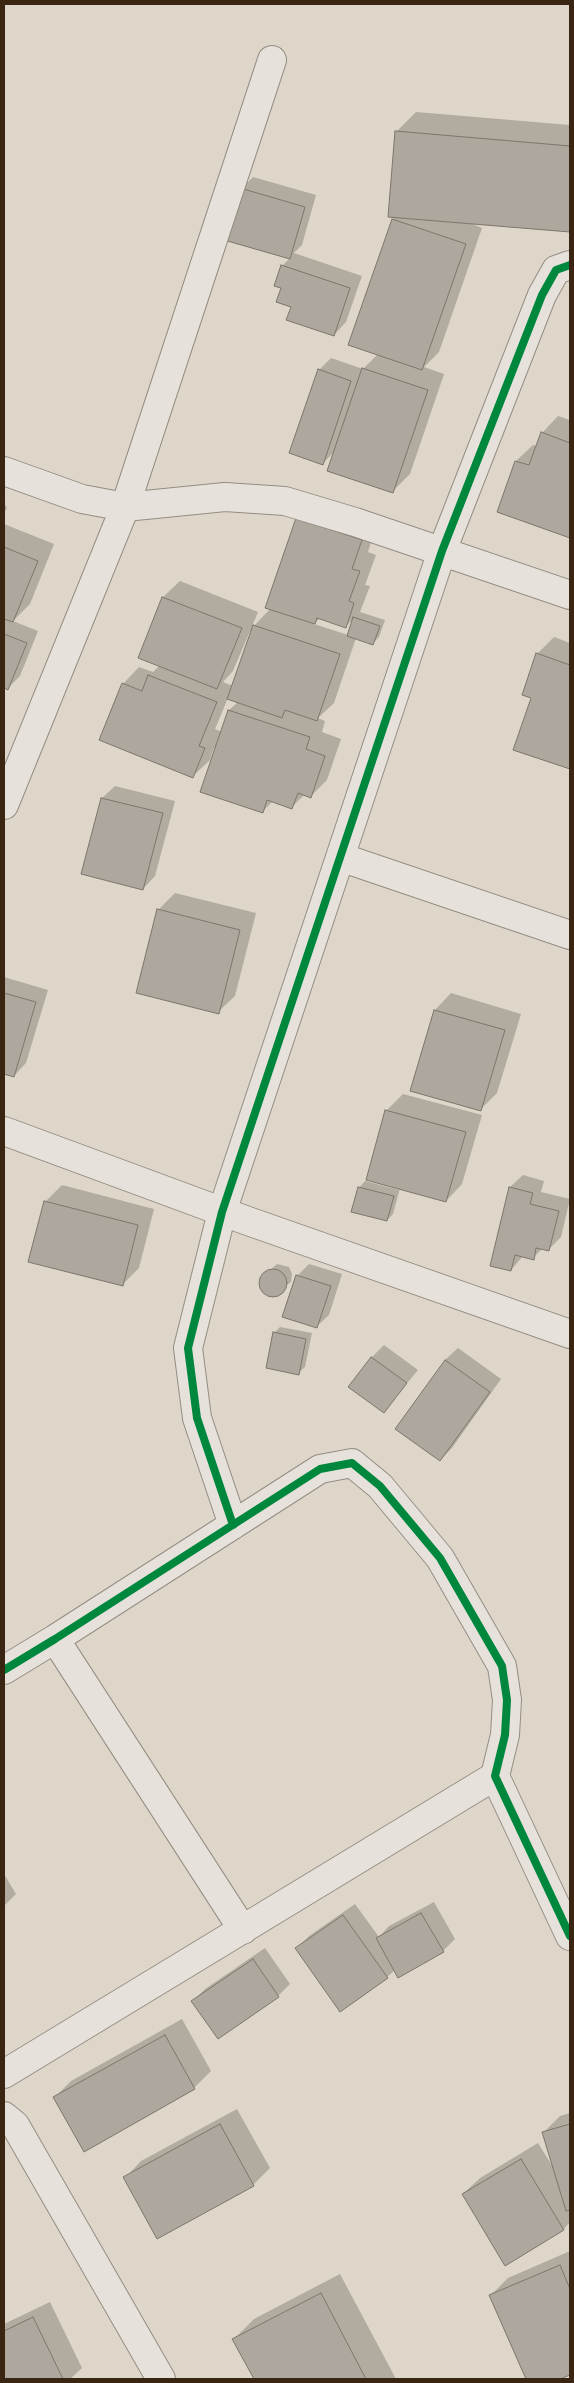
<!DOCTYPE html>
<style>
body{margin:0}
#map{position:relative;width:574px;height:2383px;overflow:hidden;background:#ded6c8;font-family:"Sorts Mill Goudy",serif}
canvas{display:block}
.frame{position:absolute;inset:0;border:5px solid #3a2412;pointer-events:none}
</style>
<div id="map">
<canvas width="574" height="2383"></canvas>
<div class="frame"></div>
</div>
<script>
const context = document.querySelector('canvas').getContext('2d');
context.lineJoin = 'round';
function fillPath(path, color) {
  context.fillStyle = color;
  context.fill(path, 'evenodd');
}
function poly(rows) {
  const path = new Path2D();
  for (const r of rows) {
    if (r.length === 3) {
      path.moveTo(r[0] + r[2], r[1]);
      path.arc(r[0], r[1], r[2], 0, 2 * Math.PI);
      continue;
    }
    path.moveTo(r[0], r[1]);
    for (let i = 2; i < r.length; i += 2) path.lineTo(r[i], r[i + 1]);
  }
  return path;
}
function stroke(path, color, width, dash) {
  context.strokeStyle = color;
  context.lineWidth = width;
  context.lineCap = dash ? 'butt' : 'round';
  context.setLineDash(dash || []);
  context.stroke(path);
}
fillPath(poly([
 [416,112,570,125,570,231,470,223,482,228,439,352,424,367,444,374,410,474,393,491,336,450,322,464,319,370,331,358,363,369,378,354,393,219,396,216,396,132],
 [253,177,316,195,302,245,294,253,362,276,346,322,334,335,292,306,282,287,282,266,290,258,241,189],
 [558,416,570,420,570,537,498,512,516,461,533,445,537,446,542,433],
 [4,505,7,507,4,514],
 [297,518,377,523,368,552,376,555,365,585,370,586,360,612,385,620,379,637,373,643,356,638,334,703,318,718,325,721,322,732,341,739,327,780,311,796,305,794,292,807,273,801,262,812,216,748,214,748,210,760,193,776,123,684,139,667,153,672,160,665,140,657,163,597,180,581,258,612,251,629,271,608],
 [355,617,348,635,314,624,320,618,345,627],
 [250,631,252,632,233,686,223,682,233,671],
 [228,698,238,702,229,710,222,732,215,729],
 [4,524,54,544,30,604,13,621,38,631,20,676,8,688,4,687],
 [554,637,570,643,570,768,515,749,533,697,537,654],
 [115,786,175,801,155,876,143,889,83,873,102,798],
 [175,893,256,913,235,996,218,1012,158,910],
 [4,977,48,990,26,1063,14,1076,4,1073],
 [451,993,521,1014,497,1093,480,1110,411,1090,435,1010],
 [403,1094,482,1115,462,1184,446,1201,400,1188,393,1214,387,1220,359,1188,365,1181,399,1190,399,1188,367,1179,387,1110],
 [523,1175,544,1181,541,1192,570,1199,561,1237,548,1250,543,1248,533,1258,523,1256,511,1270,491,1265,510,1187],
 [62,1185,154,1209,139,1268,122,1285,45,1202],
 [277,1264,289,1267,292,1274,291,1282,274,1295,266,1293,261,1286,261,1278],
 [309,1264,342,1274,329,1315,316,1327,297,1276],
 [280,1327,312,1333,305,1367,298,1373,274,1333],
 [384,1345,418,1370,384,1411,350,1386,372,1357],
 [458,1348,501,1379,452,1448,440,1460,445,1360],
 [4,1874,16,1894,4,1906],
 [434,1902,455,1939,443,1951,395,1970,387,1977,297,1948,309,1936,355,1904,379,1937,389,1926],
 [265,1948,290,1984,278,1996,193,2001,205,1989],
 [182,2019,211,2071,194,2088,84,2150,54,2098,71,2081],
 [237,2109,270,2168,253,2185,125,2178,141,2161],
 [570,2113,570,2222,563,2230,463,2194,480,2178,538,2143,553,2167,543,2133,560,2116],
 [570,2251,570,2374,557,2379,527,2379,491,2295,508,2278],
 [340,2274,396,2379,255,2379,234,2339,254,2319],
 [50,2302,82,2368,70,2379,4,2379,4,2324]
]), '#0003');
const building = poly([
 [395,131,570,146,570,232,388,217,395,131],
 [240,188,305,207,290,259,224,240,240,188],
 [392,219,466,244,422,370,348,345,392,219],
 [281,265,350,288,334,336,286,320,291,307,276,302,281,288,274,286,281,265],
 [362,368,428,390,393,493,327,471,362,368],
 [318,369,351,381,323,465,289,453,318,369],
 [541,432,570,443,570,538,497,512,515,461,529,465,541,432],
 [296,518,362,540,352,569,360,571,349,601,354,603,346,628,317,618,315,624,265,608,296,518],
 [4,547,38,561,13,622,4,619,4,547],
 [162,597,242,628,217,689,138,658,162,597],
 [353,617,380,626,373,645,347,636,353,617],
 [253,625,340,654,317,721,285,710,282,718,227,699,253,625],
 [4,634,27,643,8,690,4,688,4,634],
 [536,653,570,665,570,769,513,750,531,698,522,695,536,653],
 [148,675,217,702,199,746,205,748,193,778,99,740,122,683,142,691,148,675],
 [228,710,310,737,306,749,325,756,311,798,298,793,292,809,267,800,263,813,200,792,228,710],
 [101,798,163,813,143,890,81,874,101,798],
 [157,909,240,930,219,1014,136,993,157,909],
 [4,993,36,1002,14,1077,4,1074,4,993],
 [434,1010,505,1030,481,1111,410,1091,434,1010],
 [385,1110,466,1132,446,1202,366,1180,385,1110],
 [358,1187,394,1196,387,1221,351,1212,358,1187],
 [509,1187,533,1193,530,1204,559,1211,549,1251,536,1248,534,1260,515,1255,511,1271,490,1266,509,1187],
 [44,1201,138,1225,123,1286,28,1262,44,1201],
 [273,1283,14],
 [296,1275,331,1286,317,1328,282,1317,296,1275],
 [273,1332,306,1339,299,1375,266,1368,273,1332],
 [371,1357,407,1383,384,1413,348,1387,371,1357],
 [445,1360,490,1392,440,1461,395,1429,445,1360],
 [421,1913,444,1952,398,1978,376,1938,421,1913],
 [343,1915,388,1978,340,2012,295,1948,343,1915],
 [253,1959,279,1997,218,2039,191,2001,253,1959],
 [165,2035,195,2089,84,2152,53,2097,165,2035],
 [220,2124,254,2186,157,2239,123,2177,220,2124],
 [570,2124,570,2210,566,2211,542,2132,570,2124],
 [521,2159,564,2230,505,2266,462,2194,521,2159],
 [560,2265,570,2289,570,2375,560,2379,526,2379,489,2295,560,2265],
 [321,2293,366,2379,254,2379,232,2339,321,2293],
 [33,2317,63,2379,4,2379,4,2331,33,2317]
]);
fillPath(building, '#aea79d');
stroke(building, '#7d756b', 1);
const minor = poly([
 [4,471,82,499,125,507,225,497,285,501,355,522,570,595],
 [4,805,125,507,272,60],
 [340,857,570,935],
 [4,1131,245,1220,570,1334],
 [233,1525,197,1418,188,1348,222,1212,442,551,542,295,556,270,570,265],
 [55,1639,243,1930],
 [4,1670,55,1639,320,1469,352,1463,380,1486,440,1558,502,1666,507,1700,505,1735,495,1776,570,1936],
 [4,2074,495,1776],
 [4,2116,15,2125,161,2379]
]);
stroke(minor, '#948d83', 30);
stroke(minor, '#e6e2db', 28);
stroke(poly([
 [233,1525,197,1418,188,1348,222,1212,442,551,542,295,556,270,570,265],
 [4,1670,55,1639,320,1469,352,1463,380,1486,440,1558,502,1666,507,1700,505,1735,495,1776,570,1936]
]), '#00873e', 8);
</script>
